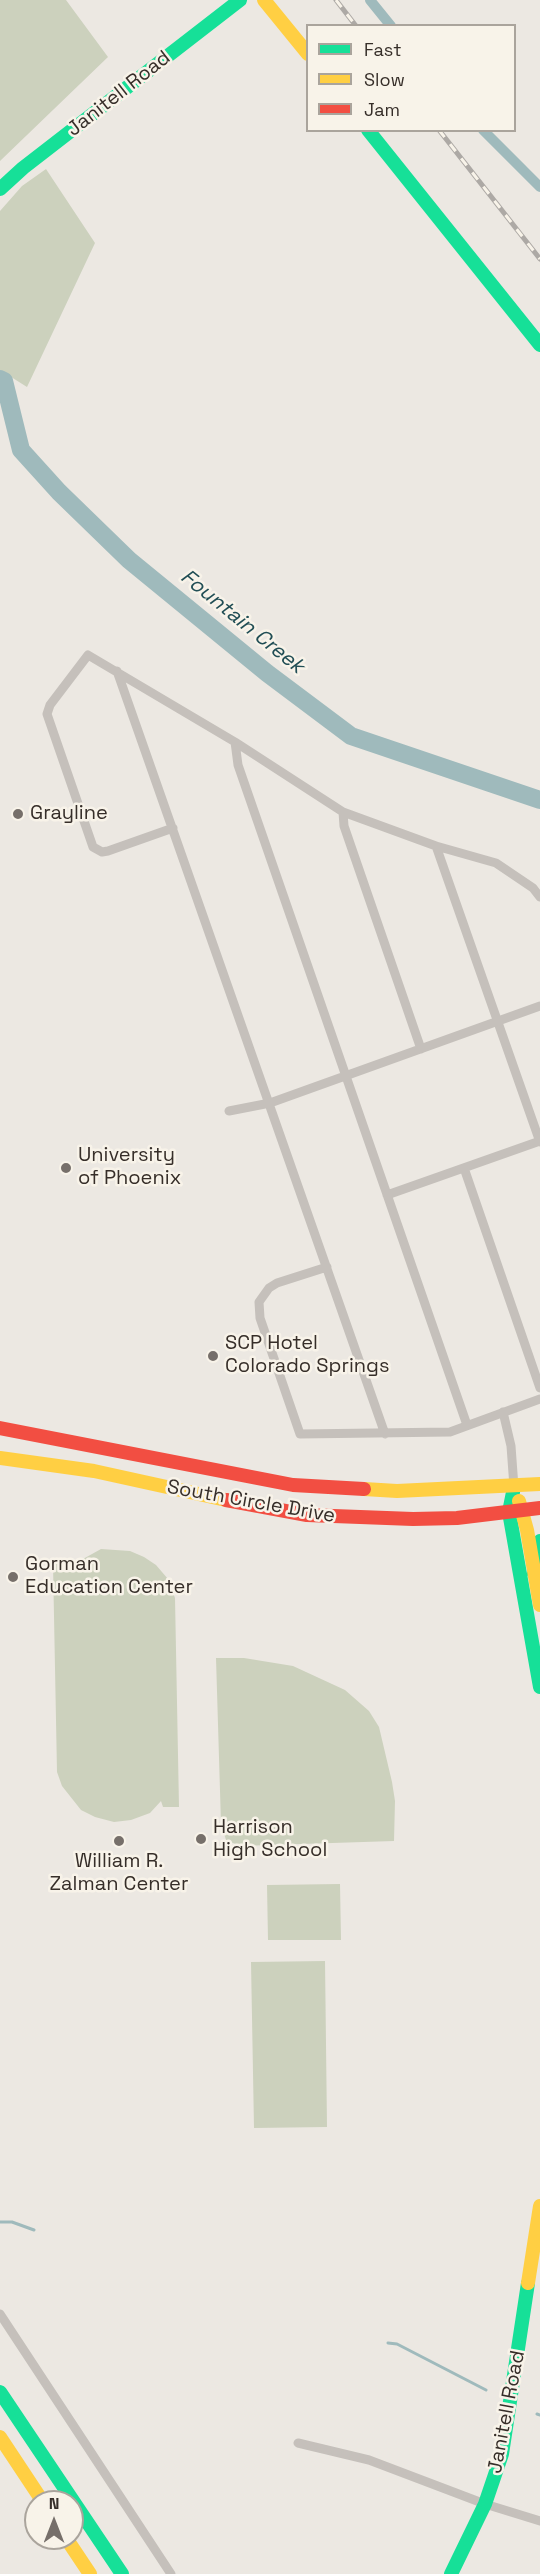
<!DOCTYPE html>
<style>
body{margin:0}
#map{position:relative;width:540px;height:2574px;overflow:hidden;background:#ece8e2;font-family:"Space Grotesk",sans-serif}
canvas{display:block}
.legend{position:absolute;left:306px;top:24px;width:210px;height:108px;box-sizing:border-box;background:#f8f3e9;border:2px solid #aaa49c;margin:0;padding:8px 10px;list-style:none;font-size:18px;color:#362e29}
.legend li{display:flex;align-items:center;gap:12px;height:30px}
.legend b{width:30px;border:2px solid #aaa49c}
.north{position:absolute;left:24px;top:2490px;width:60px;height:60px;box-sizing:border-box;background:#f8f3e9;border:2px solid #aaa49c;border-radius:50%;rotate:0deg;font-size:16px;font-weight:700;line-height:24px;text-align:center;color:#362e29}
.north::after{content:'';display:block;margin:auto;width:21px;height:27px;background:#766f6a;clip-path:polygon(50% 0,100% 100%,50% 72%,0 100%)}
</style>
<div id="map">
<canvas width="540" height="2574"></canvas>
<ul class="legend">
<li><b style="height:8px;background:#16e098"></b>Fast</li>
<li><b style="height:8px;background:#ffcf43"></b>Slow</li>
<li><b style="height:8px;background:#f24e42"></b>Jam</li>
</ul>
<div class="north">N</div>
</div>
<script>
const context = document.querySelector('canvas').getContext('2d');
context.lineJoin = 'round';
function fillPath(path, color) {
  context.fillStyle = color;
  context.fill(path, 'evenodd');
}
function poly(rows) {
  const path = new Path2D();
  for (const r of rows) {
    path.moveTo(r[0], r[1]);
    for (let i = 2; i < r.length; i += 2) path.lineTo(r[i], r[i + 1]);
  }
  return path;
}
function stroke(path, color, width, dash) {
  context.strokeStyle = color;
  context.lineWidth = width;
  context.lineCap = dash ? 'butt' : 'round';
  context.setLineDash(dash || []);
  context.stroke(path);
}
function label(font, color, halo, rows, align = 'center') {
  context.font = font + ' "Space Grotesk",sans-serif';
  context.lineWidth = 5;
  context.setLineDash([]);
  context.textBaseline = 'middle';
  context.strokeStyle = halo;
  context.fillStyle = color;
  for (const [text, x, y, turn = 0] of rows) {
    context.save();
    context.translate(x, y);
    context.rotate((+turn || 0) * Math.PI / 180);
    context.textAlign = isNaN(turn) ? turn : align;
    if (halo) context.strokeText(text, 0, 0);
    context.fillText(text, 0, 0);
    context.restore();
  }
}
fillPath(poly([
 [0,0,66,0,108,57,0,161],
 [46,169,95,243,27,387,0,370,0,211,22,186],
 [101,1549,130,1551,144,1557,156,1565,168,1579,175,1598,179,1807,163,1807,161,1801,150,1813,131,1820,114,1822,95,1817,81,1810,62,1786,57,1772,53,1564,67,1564,68,1571,74,1564],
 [216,1658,244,1658,293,1666,345,1690,369,1711,379,1727,392,1782,395,1801,394,1841,240,1846,226,1840,221,1824],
 [340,1884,341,1940,268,1940,267,1885],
 [325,1961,327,2127,254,2128,251,1962]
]), '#ccd1bd');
stroke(poly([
 [0,2222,12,2222,34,2230],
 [388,2343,397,2344,486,2390],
 [537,2414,540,2415]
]), '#9fbabc', 3);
stroke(poly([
 [370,0,391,26],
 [483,130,540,187]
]), '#9fbabc', 10);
stroke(poly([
 [0,379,4,381,21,450,59,492,129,560,267,673,351,736,540,800]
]), '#9fbabc', 18);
stroke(poly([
 [117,671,385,1434],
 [235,742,238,765,467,1425],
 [343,812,344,826,421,1049],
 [173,828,108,851,102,852,93,847,47,714,50,705,88,655,235,742,343,812,436,846,540,1142],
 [436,846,496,863,533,888,540,897],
 [229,1111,270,1103,540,1006],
 [464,1168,540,1388],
 [387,1195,540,1141],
 [327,1267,277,1283,269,1288,259,1302,260,1318,300,1434,450,1432,540,1399],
 [503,1412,511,1446,514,1487],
 [0,2314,171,2574],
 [298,2443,369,2460,485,2504,540,2521]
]), '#c5c0bb', 9);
stroke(poly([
 [368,130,540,345],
 [0,189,23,168,240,0],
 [514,1487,509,1512,540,1687],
 [534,1573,540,1541],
 [0,2392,122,2574],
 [451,2574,485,2504,502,2454,528,2283]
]), '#16e098', 14);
stroke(poly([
 [264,0,308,54],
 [0,1458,94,1471,226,1500],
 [364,1489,397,1491,540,1484],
 [519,1501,527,1530,540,1605],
 [528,2283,540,2206],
 [0,2437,43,2502],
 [66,2538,90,2574]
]), '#ffcf43', 14);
stroke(poly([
 [0,1428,293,1485,364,1489],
 [226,1500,307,1515,413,1519,457,1518,540,1508]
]), '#f24e42', 14);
const rail = poly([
 [336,0,356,26],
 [439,130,540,259]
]);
stroke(rail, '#ada9a5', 5);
stroke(rail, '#f8f3e9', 3, [9]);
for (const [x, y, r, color] of [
 [18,814,6,"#766f6a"],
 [66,1168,6,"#766f6a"],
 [213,1356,6,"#766f6a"],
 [13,1577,6,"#766f6a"],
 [201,1839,6,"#766f6a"],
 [119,1841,6,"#766f6a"]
]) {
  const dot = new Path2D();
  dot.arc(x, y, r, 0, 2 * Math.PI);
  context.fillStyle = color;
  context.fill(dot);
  stroke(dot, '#f8f3e9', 2);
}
label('20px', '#362e29', '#f8f3e9', [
 ["Janitell Road",119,94,-38],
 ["South Circle Drive",251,1502,10],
 ["Janitell Road",507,2412,-79]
]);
label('20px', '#362e29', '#f8f3e9', [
 ["Grayline",30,814],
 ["University",78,1156],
 ["of Phoenix",78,1179],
 ["SCP Hotel",225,1344],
 ["Colorado Springs",225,1367],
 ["Gorman",25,1565],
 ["Education Center",25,1588],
 ["Harrison",213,1828],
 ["High School",213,1851],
 ["William R.",119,1862,"center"],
 ["Zalman Center",119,1885,"center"]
], 'left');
label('italic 21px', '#214e55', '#f8f3e9', [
 ["Fountain Creek",242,622,39]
]);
</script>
